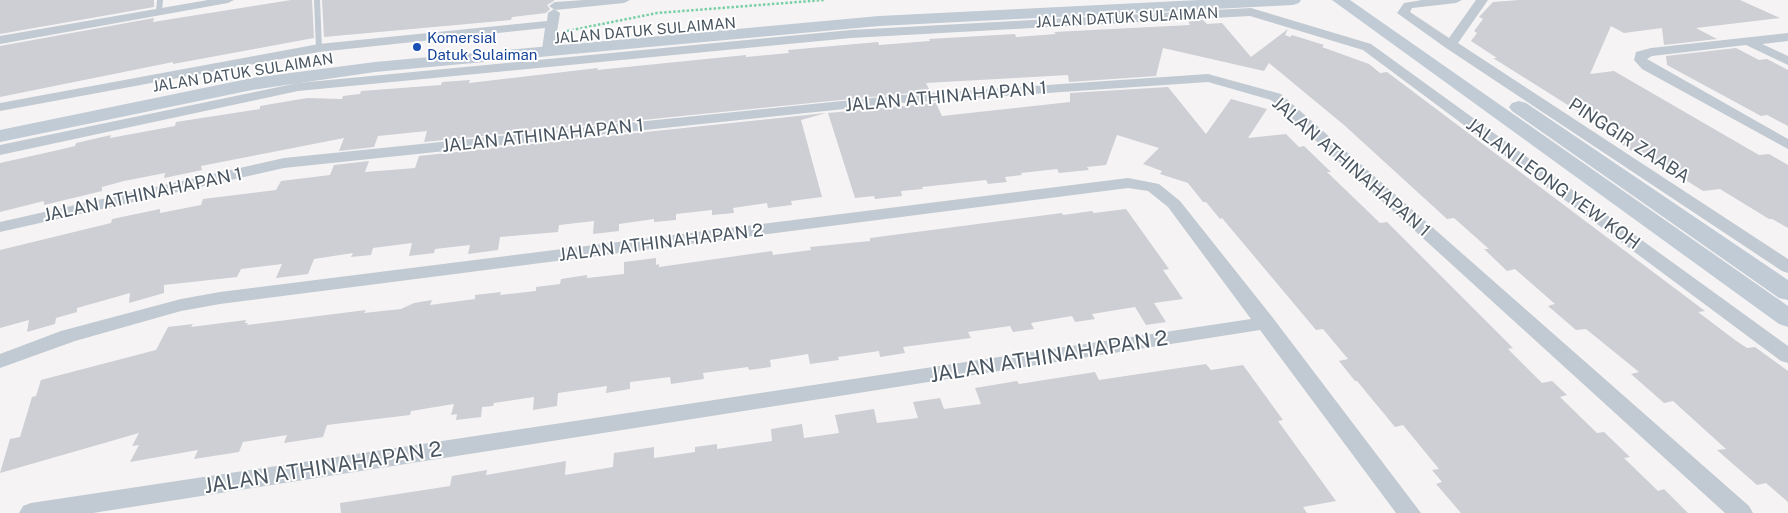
<!DOCTYPE html>
<style>
body{margin:0}
canvas{display:block;background:#f5f3f3}
</style>
<canvas width="1788" height="513"></canvas>
<script>
const context = document.querySelector('canvas').getContext('2d');
context.lineJoin = 'round';
function fillPath(path, color) {
  context.fillStyle = color;
  context.fill(path, 'evenodd');
}
function poly(rows) {
  const path = new Path2D();
  for (const r of rows) {
    path.moveTo(r[0], r[1]);
    for (let i = 2; i < r.length; i += 2) path.lineTo(r[i], r[i + 1]);
  }
  return path;
}
function stroke(path, color, width, dash) {
  context.strokeStyle = color;
  context.lineWidth = width;
  context.lineCap = dash ? 'butt' : 'round';
  context.setLineDash(dash || []);
  context.stroke(path);
}
function label(font, color, halo, rows, align = 'center') {
  context.font = font + ' "Public Sans",sans-serif';
  context.lineWidth = 4;
  context.setLineDash([]);
  context.textBaseline = 'middle';
  context.strokeStyle = halo;
  context.fillStyle = color;
  for (const [text, x, y, turn = 0] of rows) {
    context.save();
    context.translate(x, y);
    context.rotate((+turn || 0) * Math.PI / 180);
    context.textAlign = isNaN(turn) ? turn : align;
    if (halo) context.strokeText(text, 0, 0);
    context.fillText(text, 0, 0);
    context.restore();
  }
}
fillPath(poly([
 [0,0,154,0,154,7,0,34],
 [291,0,312,0,314,38,173,64,173,62,0,97,0,46,154,18,153,22],
 [322,0,554,0,554,1,547,5,550,9,546,13,512,17,511,20,324,37],
 [1519,0,1740,0,1780,18,1696,28,1717,39,1664,45,1662,28,1624,33,1611,26,1590,74,1614,71,1759,155,1769,154,1788,165,1788,228,1772,219,1769,219,1720,189,1703,191,1646,155,1640,156,1615,140,1619,139,1587,117,1493,58,1497,58,1471,41,1477,33,1474,31,1483,19,1479,17,1493,2],
 [1203,20,1207,24,1222,23,1251,57,1288,29,1285,35,1290,37,1292,35,1324,45,1322,47,1369,64,1380,73,1387,72,1705,311,1698,312,1735,340,1747,348,1755,347,1788,371,1788,502,1766,483,1757,485,1717,450,1726,449,1673,401,1664,403,1631,374,1639,372,1586,329,1576,330,1548,306,1555,304,1515,269,1507,271,1484,249,1489,249,1454,218,1447,219,1344,125,1269,63,1264,71,1163,48,1156,76,1069,82,1068,75,926,83,930,91,424,142,427,131,378,136,374,147,339,151,344,138,201,166,202,170,164,178,165,173,124,181,102,187,102,191,44,205,44,201,0,212,0,163,54,151,75,146,76,143,111,135,110,138,175,126,176,122,260,109,260,106,307,98,342,99,343,96,360,94,361,91,441,85,442,82,470,80,469,83,598,68,597,70,746,55,746,57,789,53,788,50,878,42,879,45,930,41,929,39,1015,34,1016,37,1056,34,1054,32,1190,25,1188,21],
 [1736,48,1759,60,1767,59,1788,70,1788,126,1767,115,1761,116,1667,65,1666,56],
 [1168,87,1206,134,1231,99,1267,109,1248,138,1286,134,1299,147,1304,146,1331,172,1327,172,1380,223,1387,222,1513,348,1508,349,1542,383,1552,381,1567,395,1560,397,1597,433,1604,432,1630,457,1624,458,1658,491,1664,489,1688,513,1461,513,1436,484,1442,482,1432,470,1439,469,1403,425,1395,427,1357,381,1355,381,1339,361,1348,359,1323,329,1316,330,1222,218,1220,219,1206,202,1203,202,1188,183,1160,174,1162,171,1143,164,1159,148,1117,135,1106,165,1087,167,1089,170,1059,173,1057,169,1021,173,1022,175,1005,177,1007,182,988,184,986,180,922,187,923,189,901,191,902,196,875,199,874,196,855,198,828,113,936,103,942,116,1070,102,1070,93],
 [826,113,801,120,822,197,791,201,792,205,768,208,767,203,733,208,734,213,712,215,712,210,676,214,676,220,654,222,654,219,619,224,619,231,593,234,594,221,559,225,558,232,500,237,498,250,468,254,470,245,435,249,434,253,409,256,412,243,373,248,371,255,351,257,353,253,314,259,308,274,276,278,282,264,241,269,237,277,164,285,164,293,129,303,130,293,77,308,77,312,56,318,55,324,27,332,29,320,0,328,0,250,111,223,112,219,160,209,160,213,201,205,203,199,276,190,281,181,330,175,334,165,369,161,365,172,415,168,419,156],
 [1126,209,1169,269,1163,270,1183,299,1154,303,1166,322,1146,325,1135,307,1092,314,1095,319,1075,322,1072,316,1031,323,1034,329,1013,332,1010,326,968,332,971,338,903,347,905,353,880,357,879,351,838,357,839,360,810,364,808,354,770,360,771,367,749,370,748,367,703,373,704,379,671,384,670,377,630,382,630,389,606,393,607,386,558,393,557,406,533,410,534,397,494,403,493,406,482,407,481,417,456,420,457,414,451,415,454,404,411,411,410,415,327,425,323,437,284,443,287,435,243,442,239,452,194,459,198,450,130,462,139,445,132,446,139,433,0,473,10,439,20,437,32,397,36,396,41,380,156,350,168,327,193,324,191,327,246,320,245,323,248,323,247,325,366,310,364,313,401,309,414,303,432,300,430,305,475,299,475,295,501,292,500,295,536,291,536,287,560,284,561,279,587,275,587,278,624,274,624,262,656,258,656,265,659,264,659,267,772,251,773,255,811,250,810,247,870,241,870,238,1062,213,1063,215,1092,211,1094,213],
 [1206,364,1211,370,1243,365,1283,420,1278,421,1336,501,1303,507,1307,513,341,513,340,503,450,486,452,476,487,470,486,475,566,461,565,475,613,467,614,453,654,447,654,458,695,452,695,447,717,444,717,449,772,441,771,429,802,424,804,438,839,433,835,415,874,409,877,423,918,418,913,402,940,398,944,409,981,404,975,388,1017,381,1019,384,1095,372,1099,380]
]), '#cdcfd5');
stroke(poly([
 [567,31,657,13,824,0]
]), '#7ad0a6', 2.5, [2.5, 2]);
stroke(poly([
 [317,0,319,48],
 [159,11,160,0]
]), '#c1cad2', 6);
fillPath(poly([
 [208,0,234,0,228,3,0,44,0,36,208,0],
 [584,0,630,0,624,3,555,10,549,6,555,2,584,0],
 [1422,0,1462,0,1456,3,1412,8,1410,12,1449,38,1476,0,1488,0,1458,43,1788,259,1788,273,1782,271,1446,48,1397,13,1404,3,1422,0],
 [1251,8,1371,44,1788,346,1788,363,1781,361,1363,50,1250,16,851,38,298,91,0,155,0,145,298,83,851,30,1251,8],
 [554,9,560,13,554,50,548,54,542,50,545,28,319,52,0,111,0,103,319,44,547,21,548,13,554,9],
 [1788,33,1788,41,1762,44,1788,56,1788,65,1746,45,1652,56,1647,59,1788,139,1788,149,1642,69,1634,60,1636,52,1651,48,1788,33],
 [1208,74,1281,94,1749,506,1753,513,1725,513,1271,100,1208,82,901,103,284,168,0,232,0,222,284,158,901,95,1208,74],
 [1128,178,1159,184,1180,201,1273,318,1421,513,1396,513,1260,330,93,513,19,513,23,506,31,503,1251,319,1168,207,1148,191,1128,188,220,304,181,311,75,341,0,368,0,354,61,331,181,299,220,292,1128,178]
]), '#c1cad2');
fillPath(poly([
 [1199,0,1301,0,1299,3,1293,5,879,26,375,72,252,90,0,142,0,130,252,78,375,62,879,16,1199,0],
 [1332,0,1350,0,1788,306,1788,327,1779,324,1332,0],
 [1519,101,1526,103,1788,280,1788,300,1779,298,1512,111,1509,107,1512,103,1519,101]
]), '#c1cbd6');
for (const [x, y, r, color] of [
 [417,47,5,"#1a4fb4"]
]) {
  const dot = new Path2D();
  dot.arc(x, y, r, 0, 2 * Math.PI);
  context.fillStyle = color;
  context.fill(dot);
  stroke(dot, '#fff', 2);
}
label('15px', '#4a5661', '#fff', [
 ["JALAN DATUK SULAIMAN",1127,18,-3],
 ["JALAN DATUK SULAIMAN",645,31,-5],
 ["JALAN DATUK SULAIMAN",243,73,-9]
]);
label('15px', '#164399', '#fff', [
 ["Komersial",427,38],
 ["Datuk Sulaiman",427,55]
], 'left');
label('18px', '#4a5661', '#fff', [
 ["JALAN ATHINAHAPAN 1",946,97,-5],
 ["JALAN ATHINAHAPAN 1",543,136,-6],
 ["PINGGIR ZAABA",1629,141,33],
 ["JALAN ATHINAHAPAN 1",1351,167,41],
 ["JALAN LEONG YEW KOH",1553,184,36],
 ["JALAN ATHINAHAPAN 1",143,195,-12],
 ["JALAN ATHINAHAPAN 2",661,243,-7]
]);
label('21px', '#4a5661', '#fff', [
 ["JALAN ATHINAHAPAN 2",1049,357,-9],
 ["JALAN ATHINAHAPAN 2",323,468,-9]
]);
</script>
